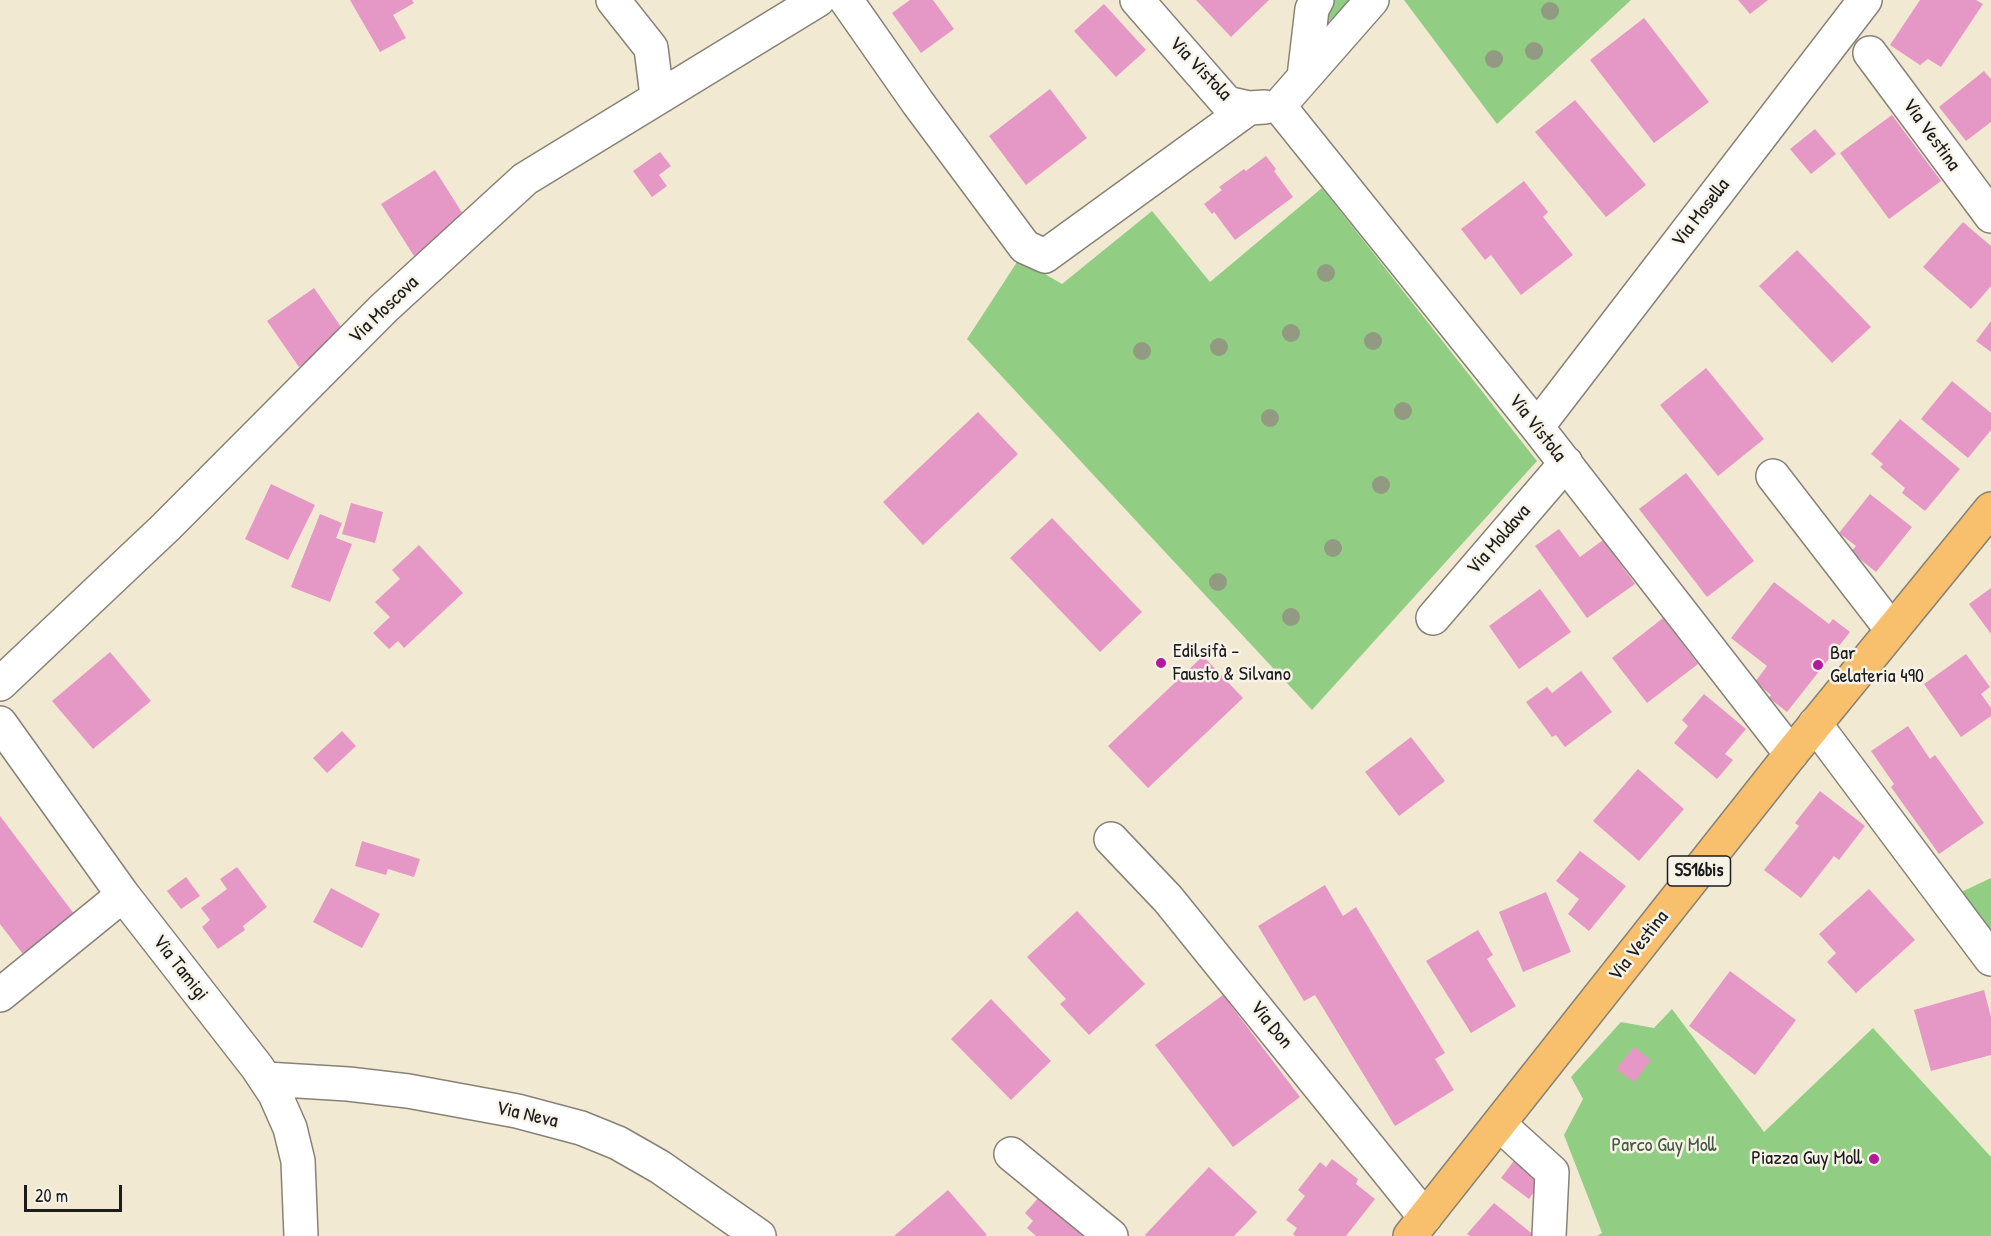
<!DOCTYPE html>
<meta charset="utf-8">
<style>
body{margin:0}
#map{position:relative;width:1991px;height:1236px;overflow:hidden;background:#f2e9d3;font-family:"Patrick Hand",sans-serif}
canvas{display:block}
.scale{position:absolute;left:24px;top:1185px;width:98px;height:27px;box-sizing:border-box;border:3px solid #1c1c1c;border-top:0;padding-left:8px;font-size:18px;line-height:21px;white-space:nowrap;color:#1c1c1c;-webkit-text-stroke:4px #f7f3e8;paint-order:stroke}
</style>
<div id="map">
<canvas width="1991" height="1236"></canvas>
<div class="scale">20 m</div>
</div>
<script>
const context = document.querySelector('canvas').getContext('2d');
context.lineJoin = 'round';
function fillPath(path, color) {
  context.fillStyle = color;
  context.fill(path, 'evenodd');
}
function poly(rows) {
  const path = new Path2D();
  for (const r of rows) {
    path.moveTo(r[0], r[1]);
    for (let i = 2; i < r.length; i += 2) path.lineTo(r[i], r[i + 1]);
  }
  return path;
}
function stroke(path, color, width, dash) {
  context.strokeStyle = color;
  context.lineWidth = width;
  context.lineCap = dash ? 'butt' : 'round';
  context.setLineDash(dash || []);
  context.stroke(path);
}
function label(font, color, halo, rows, align = 'center') {
  context.font = font + ' "Patrick Hand",sans-serif';
  context.lineWidth = 5;
  context.setLineDash([]);
  context.textBaseline = 'middle';
  context.strokeStyle = halo;
  context.fillStyle = color;
  for (const [text, x, y, turn = 0] of rows) {
    context.save();
    context.translate(x, y);
    context.rotate((+turn || 0) * Math.PI / 180);
    context.textAlign = isNaN(turn) ? turn : align;
    if (halo) context.strokeText(text, 0, 0);
    context.fillText(text, 0, 0);
    context.restore();
  }
}
fillPath(poly([
 [1322,0,1352,0,1317,32],
 [1404,0,1631,0,1497,124],
 [1322,188,1537,461,1312,710,967,339,1019,259,1062,284,1152,211,1210,282],
 [1991,878,1991,942,1957,894],
 [1672,1009,1764,1132,1873,1028,1991,1157,1991,1236,1597,1236,1602,1233,1564,1135,1583,1099,1571,1077,1621,1022,1654,1028]
]), '#91ce83');
fillPath(poly([
 [350,0,412,0,414,3,393,15,406,38,380,52],
 [910,0,933,0,954,29,921,53,892,13],
 [1196,0,1269,0,1231,37],
 [1738,0,1768,0,1750,14],
 [1920,0,1976,0,1983,4,1941,67,1928,59,1920,65,1890,45],
 [1104,4,1146,50,1116,77,1074,31],
 [1644,18,1709,102,1654,143,1590,60],
 [1984,71,1991,79,1991,122,1966,141,1939,107],
 [1050,89,1087,138,1026,185,989,136],
 [1575,100,1646,185,1606,217,1535,132],
 [1892,115,1941,181,1889,219,1840,153],
 [1815,129,1836,154,1811,174,1790,149],
 [660,152,671,166,659,175,667,186,652,197,633,171],
 [1266,156,1276,169,1274,171,1293,197,1235,240,1214,212,1212,214,1204,204,1222,190,1219,187,1244,169,1246,171],
 [435,170,468,222,414,256,381,204],
 [1524,181,1548,212,1543,217,1573,255,1521,295,1491,255,1485,260,1461,229],
 [1963,222,1991,246,1991,286,1971,309,1923,267],
 [1797,250,1871,327,1832,363,1759,286],
 [314,288,346,334,299,367,267,321],
 [1991,321,1991,352,1976,341],
 [1706,368,1764,439,1718,476,1660,405],
 [1952,381,1991,413,1991,430,1968,458,1921,419],
 [978,412,1018,454,923,545,883,502],
 [1900,419,1960,469,1925,511,1902,493,1905,488,1880,467,1883,464,1871,454],
 [1686,473,1754,561,1707,597,1639,509],
 [271,484,315,505,288,560,245,539],
 [1870,494,1912,527,1876,572,1851,552,1856,546,1839,533],
 [351,503,383,512,375,543,342,534],
 [320,514,342,523,336,538,352,544,330,602,291,587],
 [1052,518,1142,612,1100,652,1010,558],
 [1559,529,1580,557,1603,540,1635,584,1587,618,1535,546],
 [419,545,463,593,404,648,398,641,389,649,373,633,390,617,375,602,400,579,392,570],
 [1774,582,1829,624,1833,619,1850,632,1787,712,1769,698,1771,695,1755,682,1767,666,1731,638],
 [1991,588,1991,634,1969,604],
 [1540,589,1571,632,1519,669,1489,626],
 [1663,618,1698,664,1647,703,1612,658],
 [110,652,151,701,93,749,52,701],
 [1966,654,1990,687,1981,694,1991,708,1991,716,1961,737,1924,684],
 [1203,656,1243,698,1148,788,1108,746],
 [1581,671,1612,712,1565,747,1556,735,1552,737,1526,702,1547,687,1552,693],
 [1704,694,1746,729,1725,754,1733,760,1717,779,1674,743,1688,726,1682,720],
 [1908,726,1930,759,1935,755,1984,823,1939,854,1891,787,1894,784,1871,751],
 [342,731,356,746,327,773,313,758],
 [1411,737,1445,781,1399,816,1365,772],
 [1638,769,1684,809,1639,861,1593,821],
 [1820,791,1865,826,1839,860,1834,856,1801,898,1764,870,1799,826,1795,823],
 [0,816,81,923,29,962,0,924],
 [362,841,420,859,414,877,388,869,386,875,355,866],
 [1580,851,1626,886,1589,931,1568,914,1579,899,1556,881],
 [237,867,267,907,243,926,245,930,218,949,202,927,210,920,201,908,227,889,220,879],
 [186,877,200,896,181,909,167,891],
 [1325,885,1343,916,1356,907,1445,1053,1435,1059,1454,1090,1395,1126,1315,995,1304,1001,1258,926],
 [331,888,380,914,362,948,313,922],
 [1869,889,1915,940,1856,993,1827,962,1836,953,1819,934],
 [1546,892,1571,952,1523,972,1499,912],
 [1077,911,1145,984,1089,1035,1060,1004,1066,999,1027,957],
 [1478,930,1493,955,1487,959,1516,1006,1471,1033,1426,961],
 [1730,971,1796,1020,1755,1075,1689,1026],
 [1984,990,1991,1017,1991,1055,1931,1071,1914,1010],
 [1223,995,1300,1097,1233,1147,1155,1045],
 [991,999,1051,1061,1011,1100,951,1039],
 [1634,1047,1651,1060,1634,1082,1616,1069],
 [1519,1154,1539,1185,1529,1199,1501,1178],
 [1332,1159,1358,1179,1356,1184,1375,1199,1346,1236,1295,1236,1293,1234,1297,1228,1286,1220,1305,1196,1298,1190,1320,1162,1326,1167],
 [1209,1167,1257,1212,1234,1236,1146,1236,1145,1235],
 [1046,1189,1089,1236,1036,1236,1027,1228,1033,1221,1025,1213],
 [948,1190,987,1235,985,1236,894,1236],
 [1494,1203,1535,1236,1470,1236,1467,1234]
]), '#e598c5');
const minor = poly([
 [613,0,651,48,657,96],
 [846,0,918,103,1025,247,1045,256,1249,108],
 [1137,0,1227,103,1249,108,1265,107],
 [1372,0,1279,106,1537,427,1791,754],
 [1870,53,1991,216],
 [1304,77,1312,9,1317,0],
 [1537,427,1865,0],
 [1773,476,1892,630],
 [1433,618,1566,463],
 [0,684,166,527,384,308,525,179,818,0],
 [0,723,123,895,257,1067,275,1094,290,1128,298,1161,301,1236],
 [1815,724,1991,959],
 [1111,839,1168,899,1425,1217],
 [0,995,123,895],
 [266,1079,348,1084,408,1091,517,1111,581,1128,618,1143,660,1167,759,1236],
 [1499,1124,1552,1172,1549,1236],
 [1011,1154,1111,1236]
]);
const major = poly([
 [1410,1236,1791,754,1991,509]
]);
stroke(minor, '#878278', 36);
stroke(major, '#878278', 36);
stroke(minor, '#fff', 33);
stroke(major, '#f8bf6c', 33);
context.fillStyle = '#939a82';
for (const [x, y] of [
 [1550,11],
 [1534,51],
 [1494,59],
 [1326,273],
 [1291,333],
 [1373,341],
 [1219,347],
 [1142,351],
 [1403,411],
 [1270,418],
 [1381,485],
 [1333,548],
 [1218,582],
 [1291,617]
]) {
  context.beginPath();
  context.arc(x, y, 9, 0, 2 * Math.PI);
  context.fill();
}
for (const [x, y, r, color] of [
 [1161,663,6,"#b5179e"],
 [1818,665,6,"#b5179e"],
 [1874,1159,6,"#b5179e"]
]) {
  const dot = new Path2D();
  dot.arc(x, y, r, 0, 2 * Math.PI);
  context.fillStyle = color;
  context.fill(dot);
  stroke(dot, '#f7f3e8', 2);
}
for (const [x, y, w] of [
 [1699,871,63]
]) {
  const box = new Path2D();
  box.roundRect(x - w / 2, y - 15, w, 30, 4.5);
  context.fillStyle = '#f7f3e8';
  context.fill(box);
  stroke(box, '#1c1c1c', 1.5);
}
label('bold 18px', '#1c1c1c', null, [
 ["SS16bis",1699,871]
]);
label('20px', '#1c1c1c', '#f7f3e8', [
 ["Via Vistola",1200,69,46],
 ["Via Vestina",1931,135,54],
 ["Via Mosella",1701,213,-52],
 ["Via Moscova",384,310,-44],
 ["Via Vistola",1537,428,52],
 ["Via Moldava",1499,540,-49],
 ["Via Vestina",1639,946,-52],
 ["Via Tamigi",180,968,52],
 ["Via Don",1271,1025,51],
 ["Via Neva",527,1115,13]
]);
label('20px', '#1c1c1c', '#f7f3e8', [
 ["Edilsifà -",1173,652],
 ["Fausto & Silvano",1173,675],
 ["Bar",1830,654],
 ["Gelateria 490",1830,677],
 ["Piazza Guy Moll",1862,1159,"right"]
], 'left');
label('20px', '#455a40', '#f7f3e8', [
 ["Parco Guy Moll",1664,1146]
]);
</script>
